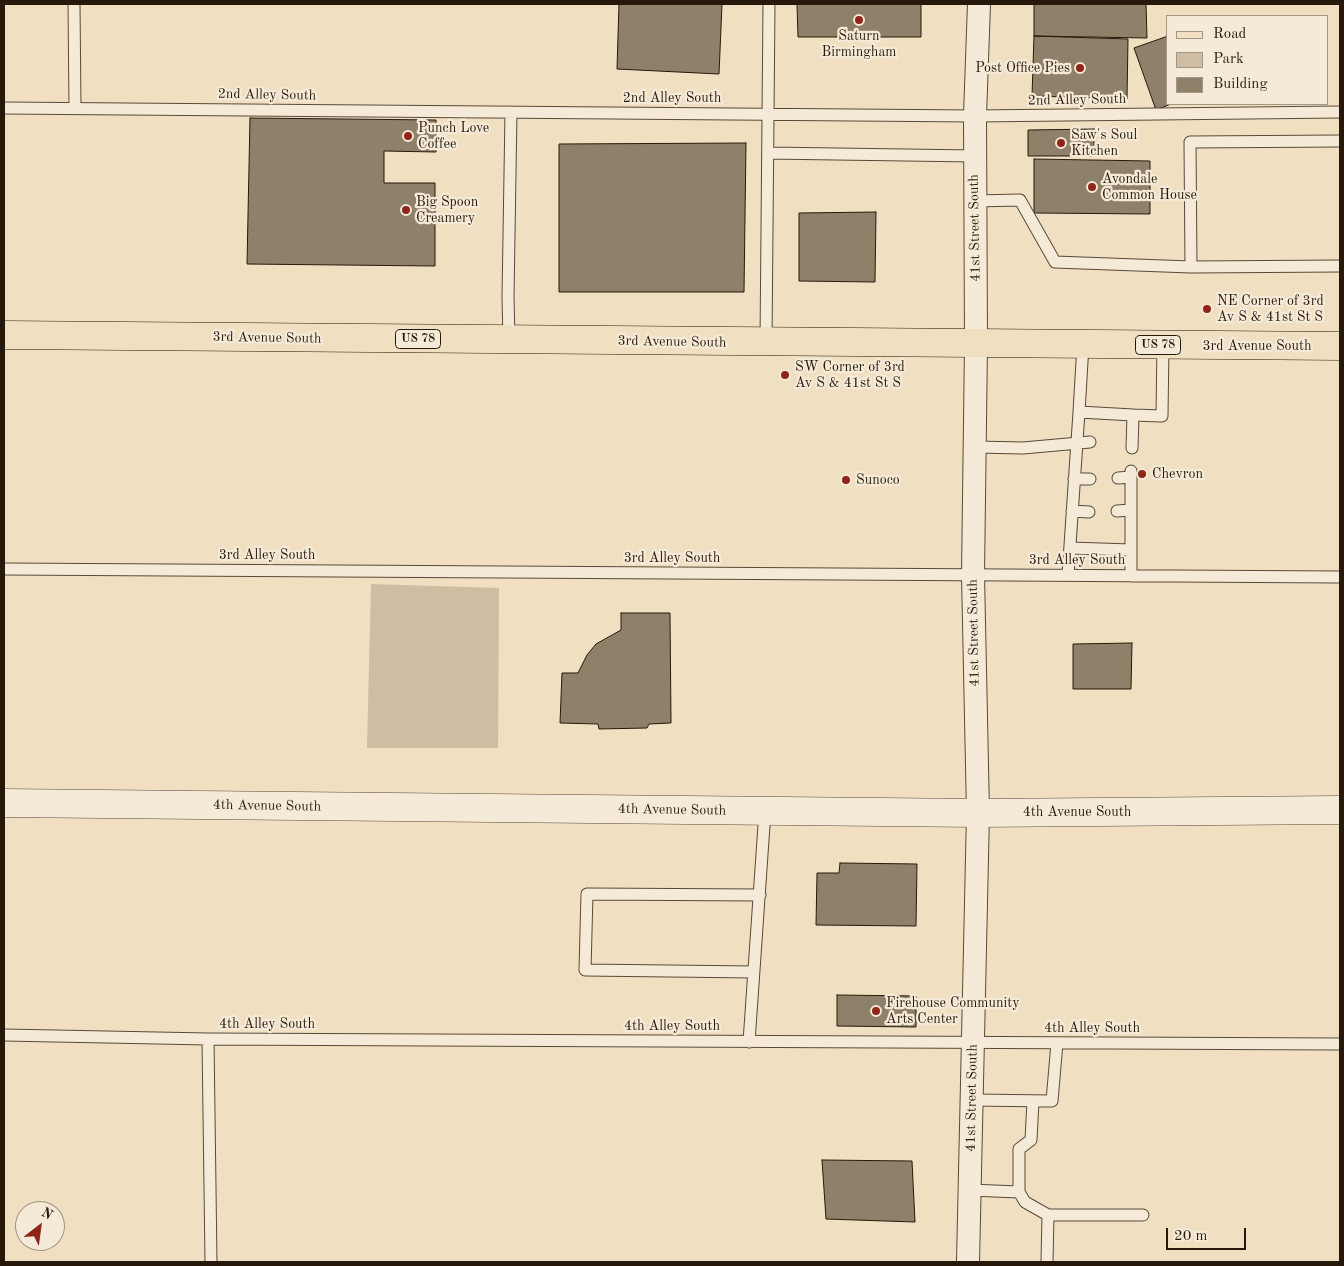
<!DOCTYPE html>
<style>
body{margin:0}
#map{position:relative;width:1344px;height:1266px;overflow:hidden;background:#f0dfc1;font-family:"Old Standard TT",serif}
canvas{display:block}
.frame{position:absolute;inset:0;border:5px solid #26190b;pointer-events:none}
.legend{position:absolute;left:1166px;top:15px;width:162px;height:90px;box-sizing:border-box;background:#f5ead7;border:1px solid #a29685;margin:0;padding:6px 9px;list-style:none;font-size:15px;color:#26190b}
.legend li{display:flex;align-items:center;gap:10px;height:25px}
.legend b{width:25px;border:1px solid #a29685}
.north{position:absolute;left:15px;top:1201px;width:50px;height:50px;box-sizing:border-box;background:#f5ead7;border:1px solid #a29685;border-radius:50%;rotate:30deg;font-size:14px;font-weight:700;line-height:20px;text-align:center;color:#26190b}
.north::after{content:'';display:block;margin:auto;width:18px;height:22px;background:#8f2418;clip-path:polygon(50% 0,100% 100%,50% 72%,0 100%)}
.scale{position:absolute;left:1166px;top:1228px;width:80px;height:22px;box-sizing:border-box;border:2px solid #26190b;border-top:0;padding-left:6px;font-size:15px;line-height:18px;white-space:nowrap;color:#26190b;-webkit-text-stroke:4px #f5ead7;paint-order:stroke}
</style>
<div id="map">
<canvas width="1344" height="1266"></canvas>
<div class="frame"></div>
<ul class="legend">
<li><b style="height:6px;background:#f0dfc1"></b>Road</li>
<li><b style="height:14px;background:#cebda2"></b>Park</li>
<li><b style="height:14px;background:#8f806a"></b>Building</li>
</ul>
<div class="north">N</div>
<div class="scale">20 m</div>
</div>
<script>
const context = document.querySelector('canvas').getContext('2d');
context.lineJoin = 'round';
function fillPath(path, color) {
  context.fillStyle = color;
  context.fill(path, 'evenodd');
}
function poly(rows) {
  const path = new Path2D();
  for (const r of rows) {
    path.moveTo(r[0], r[1]);
    for (let i = 2; i < r.length; i += 2) path.lineTo(r[i], r[i + 1]);
  }
  return path;
}
function stroke(path, color, width, dash) {
  context.strokeStyle = color;
  context.lineWidth = width;
  context.lineCap = dash ? 'butt' : 'round';
  context.setLineDash(dash || []);
  context.stroke(path);
}
function label(font, color, halo, rows, align = 'center') {
  context.font = font + ' "Old Standard TT",serif';
  context.lineWidth = 4.5;
  context.setLineDash([]);
  context.textBaseline = 'middle';
  context.strokeStyle = halo;
  context.fillStyle = color;
  for (const [text, x, y, turn = 0] of rows) {
    context.save();
    context.translate(x, y);
    context.rotate((+turn || 0) * Math.PI / 180);
    context.textAlign = isNaN(turn) ? turn : align;
    if (halo) context.strokeText(text, 0, 0);
    context.fillText(text, 0, 0);
    context.restore();
  }
}
fillPath(poly([
 [371,584,499,588,498,748,367,748]
]), '#cebda2');
const building = poly([
 [619,4,722,4,719,74,617,69,619,4],
 [797,4,921,4,921,37,798,37,797,4],
 [1034,4,1146,4,1147,38,1034,36,1034,4],
 [1034,36,1128,39,1127,99,1032,96,1034,36],
 [1168,36,1168,104,1171,104,1156,110,1134,48,1168,36],
 [250,118,436,120,436,152,384,151,384,183,435,183,435,266,247,264,250,118],
 [1094,129,1094,156,1028,156,1028,130,1094,129],
 [746,143,744,292,559,292,559,144,746,143],
 [1034,159,1150,161,1150,214,1034,213,1034,159],
 [876,212,875,282,799,281,799,213,876,212],
 [621,613,670,613,671,723,649,724,647,728,599,729,598,724,560,723,562,673,578,673,587,655,596,644,621,630,621,613],
 [1132,643,1131,689,1073,689,1073,644,1132,643],
 [840,863,917,864,916,926,816,925,817,873,839,873,840,863],
 [837,995,916,996,916,1027,837,1026,837,995],
 [822,1160,912,1161,915,1222,826,1219,822,1160]
]);
fillPath(building, '#8f806a');
stroke(building, '#26190b', 1);
const service = poly([
 [74,4,75,108],
 [4,108,975,116,1340,112],
 [1340,141,1190,142,1191,267,1340,266],
 [768,153,974,156],
 [975,201,1020,200,1055,262,1191,267],
 [509,340,508,297,511,112],
 [766,341,769,4],
 [1079,412,1083,345],
 [1133,415,1162,416,1163,345],
 [975,447,1023,448,1090,442],
 [1131,471,1131,576],
 [1118,478,1131,477],
 [1074,479,1090,479],
 [1072,511,1089,512],
 [1117,511,1131,510],
 [1070,548,1131,550],
 [4,569,1340,577],
 [1068,575,1079,412,1133,415,1132,448],
 [754,972,585,970,587,894,760,895],
 [4,1035,208,1039,1340,1044],
 [208,1039,211,1262],
 [749,1042,765,811],
 [972,1100,1052,1101,1057,1043],
 [970,1190,1019,1192,1019,1149,1031,1140,1033,1101],
 [1019,1192,1025,1202,1048,1215],
 [1047,1262,1048,1215,1143,1215]
]);
const minor = poly([
 [968,1262,978,813,973,575,976,344,975,116,979,4]
]);
const tertiary = poly([
 [4,803,978,813,1340,810]
]);
const primary = poly([
 [4,335,1340,346]
]);
stroke(service, '#584a38', 13);
stroke(minor, '#584a38', 24);
stroke(tertiary, '#584a38', 29);
stroke(primary, '#26190b', 29);
stroke(service, '#f5ead7', 11);
stroke(minor, '#f5ead7', 22);
stroke(tertiary, '#f5ead7', 28);
stroke(primary, '#f0dfc1', 28);
for (const [x, y, r, color] of [
 [859,20,5,"#8f2418"],
 [1080,68,5,"#8f2418"],
 [408,136,5,"#8f2418"],
 [1061,143,5,"#8f2418"],
 [1092,187,5,"#8f2418"],
 [406,210,5,"#8f2418"],
 [1207,309,5,"#8f2418"],
 [785,375,5,"#8f2418"],
 [1142,474,5,"#8f2418"],
 [846,480,5,"#8f2418"],
 [876,1011,5,"#8f2418"]
]) {
  const dot = new Path2D();
  dot.arc(x, y, r, 0, 2 * Math.PI);
  context.fillStyle = color;
  context.fill(dot);
  stroke(dot, '#f5ead7', 2);
}
for (const [x, y, w] of [
 [418,339,45],
 [1158,345,45]
]) {
  const box = new Path2D();
  box.roundRect(x - w / 2, y - 9.5, w, 19, 4);
  context.fillStyle = '#f5ead7';
  context.fill(box);
  stroke(box, '#26190b', 1);
}
label('bold 12px', '#26190b', null, [
 ["US 78",418,339],
 ["US 78",1158,345]
]);
label('14px', '#26190b', '#f5ead7', [
 ["Saturn",859,36,"center"],
 ["Birmingham",859,52,"center"],
 ["Post Office Pies",1070,68,"right"],
 ["Punch Love",418,128],
 ["Coffee",418,144],
 ["Saw's Soul",1071,135],
 ["Kitchen",1071,151],
 ["Avondale",1102,179],
 ["Common House",1102,195],
 ["Big Spoon",416,202],
 ["Creamery",416,218],
 ["NE Corner of 3rd",1217,301],
 ["Av S & 41st St S",1217,317],
 ["SW Corner of 3rd",795,367],
 ["Av S & 41st St S",795,383],
 ["Chevron",1152,474],
 ["Sunoco",856,480],
 ["Firehouse Community",886,1003],
 ["Arts Center",886,1019]
], 'left');
label('14px', '#26190b', '#f5ead7', [
 ["2nd Alley South",267,95,1],
 ["2nd Alley South",672,98],
 ["2nd Alley South",1077,100,-1],
 ["41st Street South",975,228,-91],
 ["3rd Avenue South",267,338,1],
 ["3rd Avenue South",672,342,1],
 ["3rd Avenue South",1257,346],
 ["3rd Alley South",267,555],
 ["3rd Alley South",672,558],
 ["3rd Alley South",1077,560],
 ["41st Street South",974,633,-91],
 ["4th Avenue South",267,806,1],
 ["4th Avenue South",672,810,1],
 ["4th Avenue South",1077,812],
 ["4th Alley South",267,1024],
 ["4th Alley South",672,1026],
 ["4th Alley South",1092,1028],
 ["41st Street South",972,1098,-89]
]);
</script>
